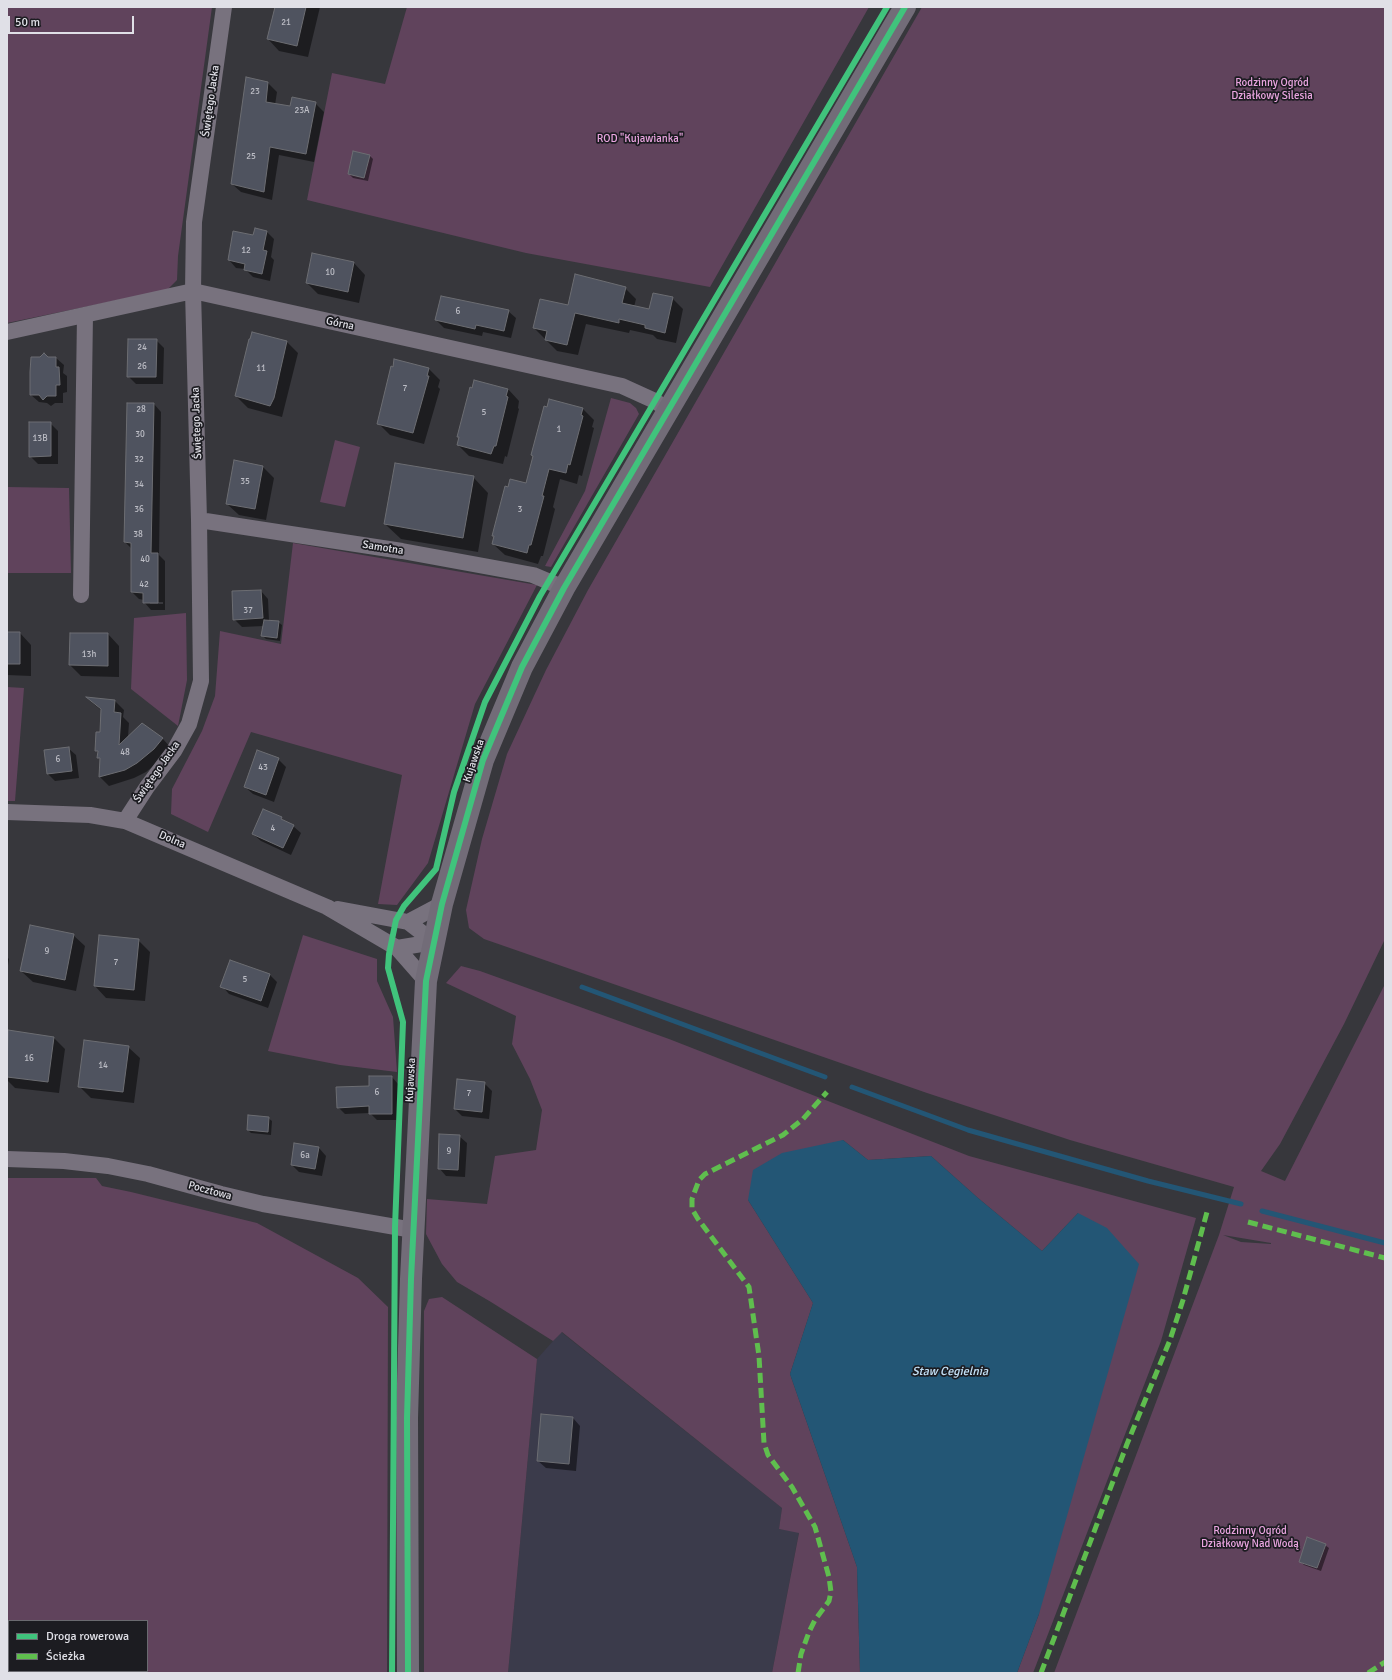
<!DOCTYPE html>
<meta charset="utf-8">
<style>
body{margin:0}
#map{position:relative;width:1392px;height:1680px;overflow:hidden;background:#37373c;font-family:Signika,sans-serif}
canvas{display:block}
.frame{position:absolute;inset:0;border:8px solid #e0e0e7;pointer-events:none}
.legend{position:absolute;left:8px;top:1620px;width:140px;height:52px;box-sizing:border-box;background:#1c1c21;border:1px solid #6a6a70;margin:0;padding:5px 7px;list-style:none;font-size:12px;color:#e0e0e7}
.legend li{display:flex;align-items:center;gap:8px;height:20px}
.legend b{width:20px;border:1px solid #6a6a70}
.scale{position:absolute;left:8px;top:16px;width:126px;height:18px;box-sizing:border-box;border:2px solid #e0e0e7;border-top:0;padding-left:5px;font-size:12px;line-height:14px;white-space:nowrap;color:#e0e0e7;-webkit-text-stroke:3px #1c1c21;paint-order:stroke}
</style>
<div id="map">
<canvas width="1392" height="1680"></canvas>
<div class="frame"></div>
<ul class="legend">
<li><b style="height:5px;background:#40c37c"></b>Droga rowerowa</li>
<li><b style="height:5px;background:#5fbe4e"></b>Ścieżka</li>
</ul>
<div class="scale">50 m</div>
</div>
<script>
const context = document.querySelector('canvas').getContext('2d');
context.lineJoin = 'round';
function fillPath(path, color) {
  context.fillStyle = color;
  context.fill(path, 'evenodd');
}
function poly(rows) {
  const path = new Path2D();
  for (const r of rows) {
    path.moveTo(r[0], r[1]);
    for (let i = 2; i < r.length; i += 2) path.lineTo(r[i], r[i + 1]);
  }
  return path;
}
function stroke(path, color, width, dash) {
  context.strokeStyle = color;
  context.lineWidth = width;
  context.lineCap = dash ? 'butt' : 'round';
  context.setLineDash(dash || []);
  context.stroke(path);
}
function label(font, color, halo, rows, align = 'center') {
  context.font = font + ' Signika,sans-serif';
  context.lineWidth = 3.5;
  context.setLineDash([]);
  context.textBaseline = 'middle';
  context.strokeStyle = halo;
  context.fillStyle = color;
  for (const [text, x, y, turn = 0] of rows) {
    context.save();
    context.translate(x, y);
    context.rotate((+turn || 0) * Math.PI / 180);
    context.textAlign = isNaN(turn) ? turn : align;
    if (halo) context.strokeText(text, 0, 0);
    context.fillText(text, 0, 0);
    context.restore();
  }
}
fillPath(poly([
 [561,1332,782,1508,779,1529,799,1532,772,1673,508,1673,537,1359]
]), '#3b3b4b');
fillPath(poly([
 [7,7,212,7,178,256,177,280,167,290,7,323],
 [407,7,869,7,710,287,526,253,307,200,332,73,385,84],
 [922,7,1385,7,1385,939,1344,1024,1280,1144,1261,1171,1285,1181,1385,984,1385,1673,1054,1673,1219,1235,1234,1187,1070,1140,927,1093,484,939,469,928,466,910,482,839,507,754,546,670,588,590],
 [1223,1235,1271,1243,1271,1244,1241,1242],
 [611,398,630,403,636,408,639,414,551,567,545,566,585,491],
 [335,440,360,447,345,507,320,502],
 [7,487,69,488,71,573,7,573],
 [293,543,537,585,475,704,428,863,397,905,378,904,402,775,251,732,208,832,171,814,172,789,202,731,215,696,220,631,281,644],
 [186,613,187,680,178,726,131,689,134,618],
 [7,687,24,688,15,801,7,801],
 [303,935,377,959,377,981,393,1017,397,1072,340,1065,268,1051],
 [461,966,480,971,669,1039,969,1156,1196,1218,1161,1341,1033,1673,1017,1673,1039,1614,1078,1213,1042,1251,978,1198,931,1156,868,1160,843,1140,748,1200,813,1303,790,1374,857,1567,860,1673,772,1673,799,1533,779,1529,782,1508,562,1332,553,1341,491,1302,457,1282,442,1264,426,1234,427,1199,487,1204,495,1156,536,1150,542,1110,530,1079,512,1044,516,1016,446,983],
 [7,1178,96,1178,102,1186,131,1192,257,1223,358,1278,388,1307,387,1673,7,1673],
 [9,1621,147,1621,147,1671,9,1671],
 [442,1297,537,1359,508,1673,424,1673,424,1311,429,1299]
]), '#60435c');
fillPath(poly([
 [843,1140,868,1160,931,1156,978,1198,1042,1251,1078,1213,1107,1228,1139,1264,1039,1614,1017,1673,860,1673,857,1567,790,1374,813,1303,748,1200,753,1170,782,1153]
]), '#235675');
fillPath(poly([
 [276,7,320,7,308,57,279,51,268,39],
 [247,78,268,83,277,92,275,105,291,107,315,103,324,112,314,162,279,155,272,200,241,192,232,184],
 [369,155,373,159,368,181,353,178,349,174],
 [255,229,267,232,274,239,271,257,274,260,270,281,253,277,245,269,236,268,229,260,254,236],
 [313,255,354,263,365,275,359,303,318,294,307,283],
 [625,288,636,299,634,307,650,310,672,298,683,309,676,343,657,339,653,335,630,330,629,333,586,324,578,355,557,351,534,328,569,306],
 [508,311,516,318,511,338,483,332,482,336,444,328,436,320],
 [156,340,164,348,163,384,136,384,128,376],
 [287,342,298,353,282,417,248,408,236,396],
 [48,358,56,358,64,365,63,373,67,376,67,392,63,393,63,403,55,403,51,406,47,403,39,402,31,395],
 [429,369,440,380,438,387,440,389,424,444,390,435,379,424],
 [474,381,508,389,519,401,518,408,519,409,507,457,505,456,503,464,469,456,458,445],
 [154,404,161,412,159,555,165,561,165,610,151,610,144,602,144,600,139,599,132,592,132,549,125,542],
 [150,602,163,602,163,604,150,604],
 [583,409,594,420,592,427,594,428,582,476,579,475,577,484,560,479,553,507,555,509,543,556,541,556,538,564,505,555,493,544,527,484],
 [50,423,58,431,58,464,38,464,30,456],
 [262,466,274,478,266,520,239,515,227,504],
 [473,477,488,493,478,552,401,539,385,524],
 [261,591,268,599,269,621,278,622,282,625,280,641,266,639,263,636,264,626,242,627,234,619],
 [7,633,20,633,31,645,31,676,7,675],
 [108,634,119,646,119,677,81,676,70,665],
 [88,699,115,701,124,710,123,717,129,723,128,737,142,724,163,739,171,748,163,758,146,772,134,778,109,786,100,777,101,760,98,757,98,753,96,750,101,733,102,711],
 [68,748,76,755,79,778,55,781,48,774],
 [278,759,286,767,274,802,253,794,245,787],
 [281,818,286,823,293,826,301,833,291,855,261,841,253,834],
 [73,935,85,946,76,991,33,982,21,971],
 [100,936,138,940,150,952,145,1001,106,998,95,986],
 [7,957,9,959,7,972],
 [231,961,270,975,277,982,268,1008,229,994,222,986],
 [9,1031,54,1038,65,1049,59,1093,15,1088,7,1080,7,1048],
 [128,1047,140,1058,134,1103,91,1098,79,1086],
 [392,1077,398,1084,398,1120,377,1120,370,1113,345,1114,338,1107,370,1087],
 [484,1083,492,1091,489,1119,462,1116,455,1109],
 [268,1118,272,1121,271,1135,251,1133,248,1130],
 [459,1136,467,1143,465,1177,446,1176,439,1168],
 [319,1148,326,1156,322,1176,299,1172,292,1165],
 [573,1418,580,1426,576,1471,546,1468,538,1461],
 [1325,1545,1329,1548,1321,1571,1304,1565,1300,1561]
]), '#0007');
stroke(poly([
 [582,987,825,1077],
 [852,1087,968,1130,1148,1181,1241,1204],
 [1262,1211,1385,1243]
]), '#235675', 5);
const building = poly([
 [275,7,306,7,297,46,267,39,275,7],
 [246,77,268,82,266,102,290,106,292,97,316,102,306,154,270,147,264,192,231,184,246,77],
 [353,151,370,155,364,178,348,174,353,151],
 [255,228,267,231,263,250,267,251,262,274,244,270,245,264,228,260,233,231,253,235,255,228],
 [312,253,354,262,348,292,306,283,312,253],
 [575,274,626,287,622,303,649,309,653,293,673,297,665,333,645,328,645,325,619,319,619,323,575,313,567,345,545,340,547,331,533,328,540,299,568,305,575,274],
 [441,296,509,310,504,331,476,325,475,329,435,320,441,296],
 [252,332,287,341,274,398,270,406,235,396,249,339,250,339,252,332],
 [128,339,157,339,156,377,127,377,128,339],
 [44,353,48,357,56,357,56,367,59,367,60,385,56,385,56,396,47,396,43,400,39,395,30,395,30,372,31,357,40,357,44,353],
 [394,359,429,368,427,376,429,376,413,433,377,424,391,366,393,367,394,359],
 [474,380,508,389,506,396,508,397,496,446,494,446,491,454,457,445,459,437,457,437,470,387,472,388,474,380],
 [549,399,583,408,581,415,583,416,570,465,568,464,566,473,549,469,542,496,544,496,531,545,529,545,527,553,492,544,494,536,492,536,505,486,508,487,510,479,526,483,533,456,531,455,544,406,547,407,549,399],
 [127,403,154,403,151,553,158,553,158,603,143,603,143,593,131,592,131,543,124,542,127,403],
 [29,422,51,422,51,456,29,457,29,422],
 [234,460,263,466,255,509,226,504,234,460],
 [395,463,474,476,463,538,384,524,395,463],
 [261,590,263,618,233,620,232,591,261,590],
 [264,620,279,621,277,638,261,636,264,620],
 [7,632,20,632,20,664,7,664,7,632],
 [70,633,108,633,108,666,69,665,70,633],
 [86,697,115,700,114,712,121,713,119,745,142,723,163,738,154,749,137,763,125,770,99,777,100,758,97,758,98,751,95,751,96,732,100,732,101,709,86,697],
 [69,747,72,771,47,774,44,750,69,747],
 [257,750,279,758,266,795,244,787,257,750],
 [263,809,282,817,281,819,294,825,283,848,252,834,263,809],
 [30,925,74,934,65,980,20,971,30,925],
 [99,935,139,939,134,990,94,986,99,935],
 [230,960,270,974,261,1001,220,987,230,960],
 [8,1030,54,1037,48,1082,7,1077,8,1030],
 [84,1040,129,1046,123,1092,78,1087,84,1040],
 [369,1076,392,1076,392,1114,369,1114,369,1106,337,1108,336,1087,369,1086,369,1076],
 [457,1079,485,1082,482,1112,454,1109,457,1079],
 [248,1115,269,1117,268,1132,247,1130,248,1115],
 [439,1134,460,1135,458,1170,438,1169,439,1134],
 [294,1143,319,1147,315,1169,291,1165,294,1143],
 [541,1414,573,1417,569,1464,537,1461,541,1414],
 [1307,1537,1326,1544,1317,1568,1299,1562,1307,1537]
]);
fillPath(building, '#4f535f');
stroke(building, '#6c6d72', 1);
stroke(poly([
 [7,332,193,291,622,386,655,401,668,410],
 [199,520,402,551,533,575,564,588],
 [81,595,85,315],
 [7,812,90,815,125,821,327,907,397,948,426,981],
 [125,821,147,787,174,751,189,724,201,681,199,520,193,291,194,222,224,7],
 [338,909,408,922,442,904],
 [408,922,434,942],
 [397,948,434,942],
 [7,1159,64,1161,108,1166,148,1174,221,1194,263,1204,413,1230]
]), '#78727e', 16);
stroke(poly([
 [408,1673,407,1418,411,1279,426,981,442,904,483,760,522,667,564,588,905,7]
]), '#726c78', 22);
stroke(poly([
 [1248,1222,1385,1258],
 [798,1673,801,1654,809,1632,815,1620,829,1601,831,1592,829,1577,815,1527,792,1487,768,1455,764,1443,759,1356,749,1287,698,1219,692,1209,692,1199,699,1180,705,1174,783,1135,803,1119,827,1092],
 [1041,1673,1127,1444,1170,1340,1183,1300,1207,1212],
 [1368,1673,1385,1662]
]), '#5fbe4e', 5, [10, 5]);
stroke(poly([
 [392,1673,395,1227,403,1022,388,968,389,954,396,920,404,906,436,869,454,792,485,702,540,596,887,7],
 [408,1673,407,1418,411,1279,426,981,442,904,483,760,522,667,564,588,905,7]
]), '#40c37c', 6);
label('9px', '#bcbdc5', null, [
 ["21",286,23],
 ["23",255,92],
 ["23A",302,111],
 ["25",251,157],
 ["12",246,251],
 ["10",330,273],
 ["6",458,312],
 ["24",142,348],
 ["26",142,367],
 ["11",261,369],
 ["7",405,389],
 ["28",141,410],
 ["5",484,413],
 ["1",559,430],
 ["30",140,435],
 ["13B",40,439],
 ["32",139,460],
 ["35",245,482],
 ["34",139,485],
 ["36",139,510],
 ["3",520,510],
 ["38",138,535],
 ["40",145,560],
 ["42",144,585],
 ["37",248,611],
 ["13h",89,655],
 ["48",125,753],
 ["6",58,760],
 ["43",263,768],
 ["4",273,829],
 ["9",47,952],
 ["7",116,963],
 ["5",245,980],
 ["16",29,1059],
 ["14",103,1066],
 ["6",377,1093],
 ["7",469,1094],
 ["9",449,1152],
 ["6a",305,1156]
]);
label('11px', '#eaa5e0', '#1c1c21', [
 ["Rodzinny Ogród",1272,83],
 ["Działkowy Silesia",1272,96],
 ["ROD \"Kujawianka\"",640,139],
 ["Rodzinny Ogród",1250,1531],
 ["Działkowy Nad Wodą",1250,1544]
]);
label('11px', '#e0e0e7', '#1c1c21', [
 ["Świętego Jacka",211,101,-82],
 ["Górna",340,324,12],
 ["Świętego Jacka",197,423,-92],
 ["Samotna",383,548,9],
 ["Kujawska",474,761,-71],
 ["Świętego Jacka",157,772,-55],
 ["Dolna",172,840,23],
 ["Kujawska",411,1080,-87],
 ["Pocztowa",210,1191,15]
]);
label('italic 12px', '#c3e1f7', '#1c1c21', [
 ["Staw Cegielnia",950,1372]
]);
</script>
